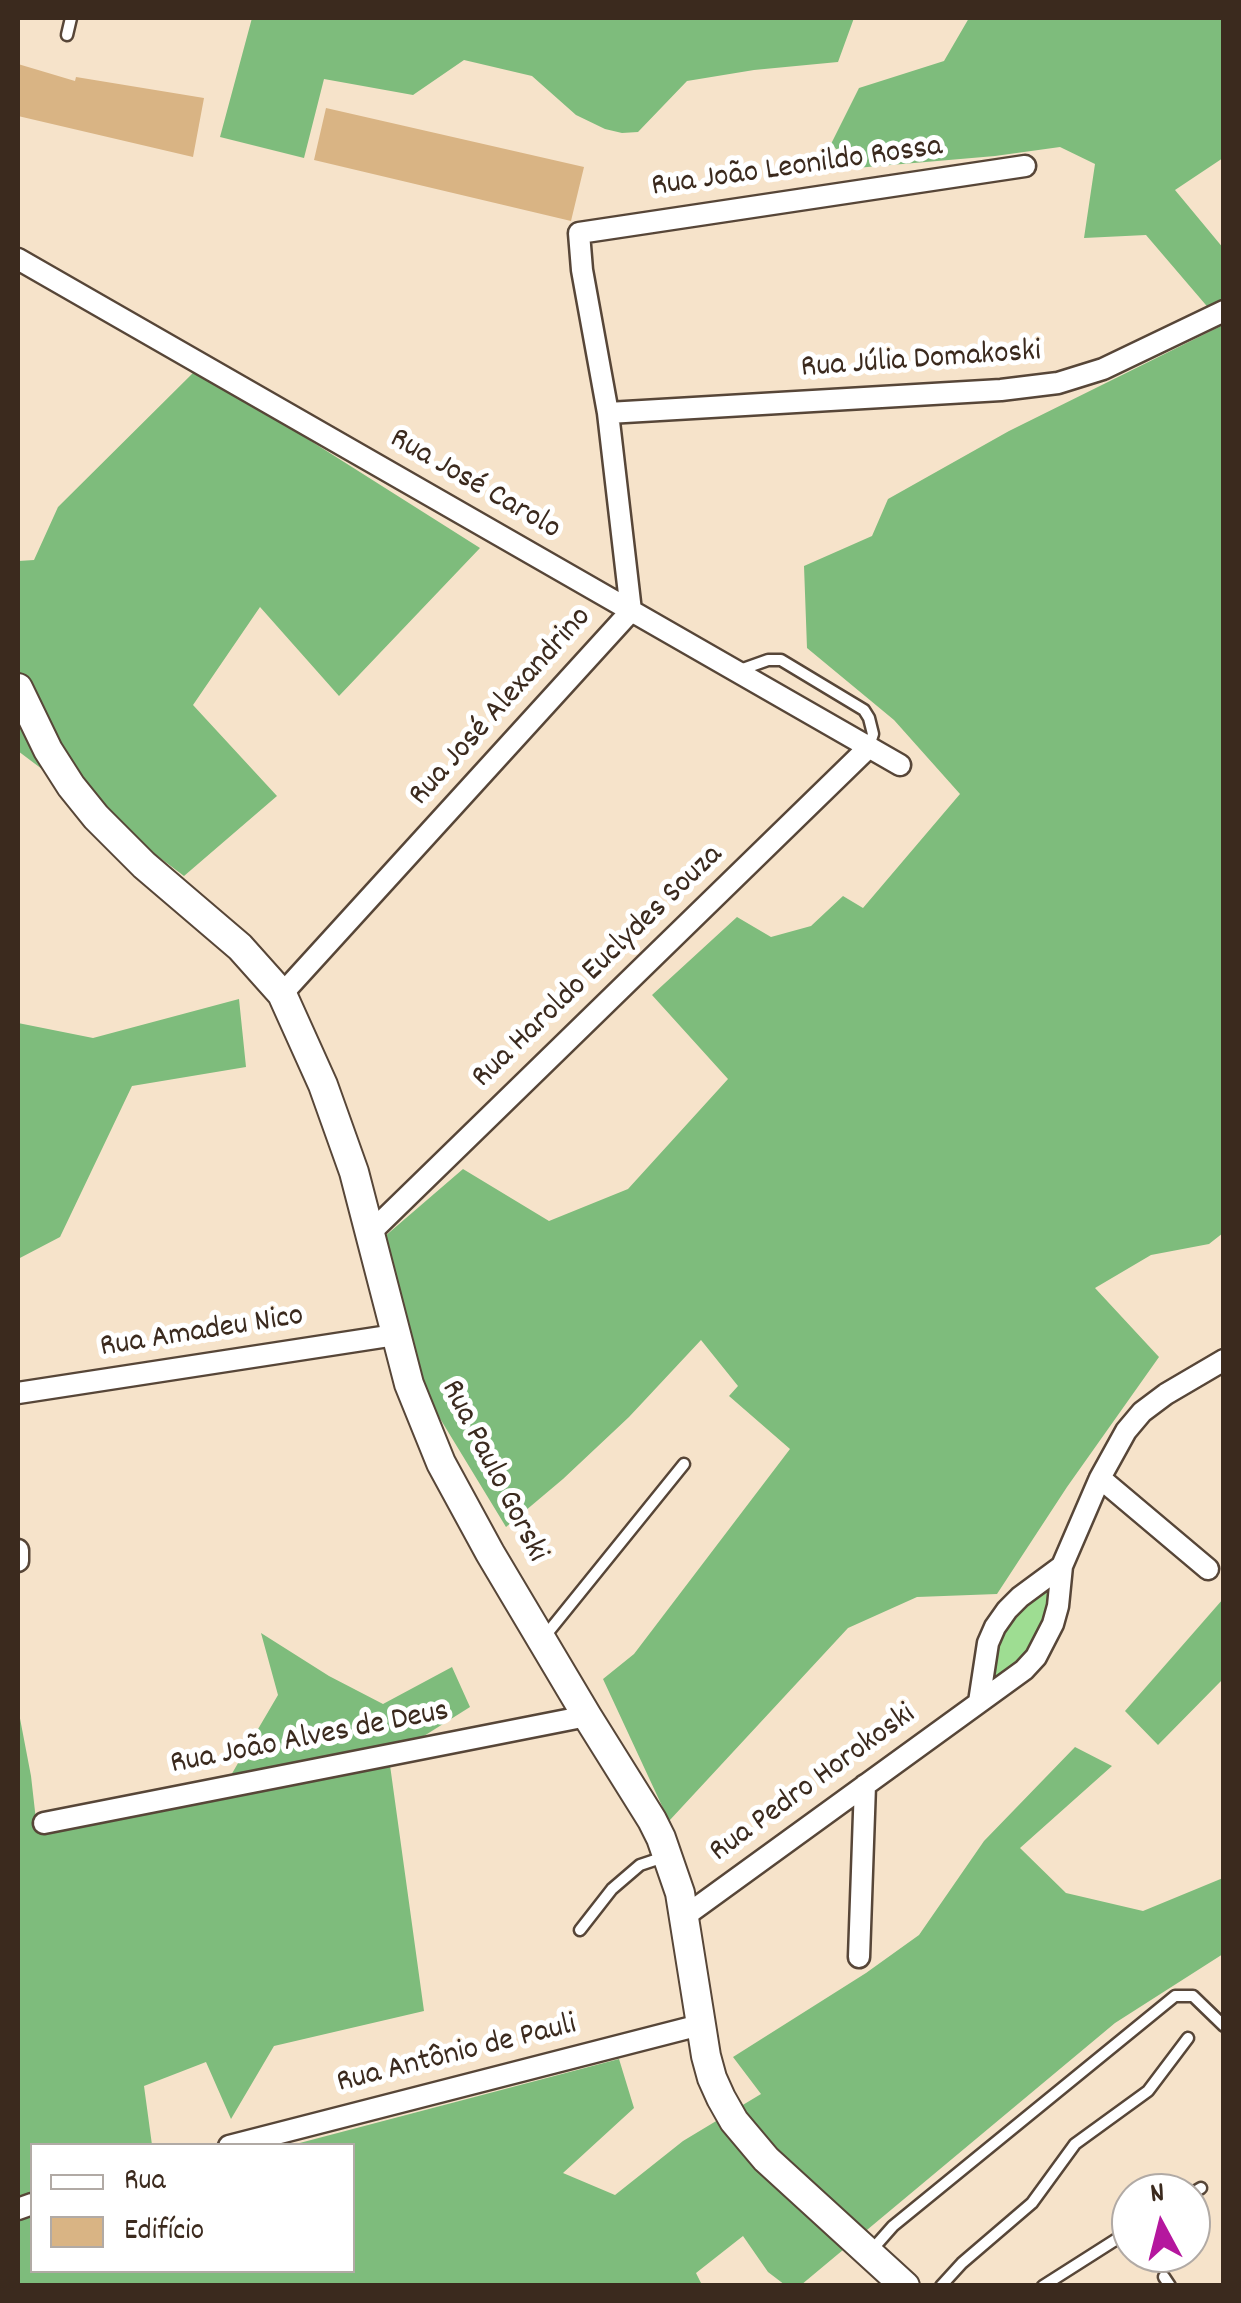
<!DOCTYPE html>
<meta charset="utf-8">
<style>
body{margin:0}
#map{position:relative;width:1241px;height:2303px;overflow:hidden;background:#f6e3ca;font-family:Dekko,sans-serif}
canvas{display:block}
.frame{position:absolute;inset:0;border:20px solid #3b2a1e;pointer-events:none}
.legend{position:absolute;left:30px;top:2143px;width:325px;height:130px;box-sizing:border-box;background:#fff;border:2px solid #b1aaa5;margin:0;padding:12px 18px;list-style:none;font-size:30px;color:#3b2a1e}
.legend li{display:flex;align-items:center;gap:20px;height:50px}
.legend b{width:50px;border:2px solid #b1aaa5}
.north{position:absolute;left:1111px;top:2173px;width:100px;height:100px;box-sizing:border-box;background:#fff;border:2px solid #b1aaa5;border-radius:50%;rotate:353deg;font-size:28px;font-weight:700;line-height:40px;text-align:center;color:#3b2a1e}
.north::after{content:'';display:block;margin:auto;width:35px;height:45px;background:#b5179e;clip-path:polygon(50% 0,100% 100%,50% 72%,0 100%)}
</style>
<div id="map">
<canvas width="1241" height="2303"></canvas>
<div class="frame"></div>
<ul class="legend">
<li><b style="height:12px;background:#fff"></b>Rua</li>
<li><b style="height:28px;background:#d9b484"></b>Edifício</li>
</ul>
<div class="north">N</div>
</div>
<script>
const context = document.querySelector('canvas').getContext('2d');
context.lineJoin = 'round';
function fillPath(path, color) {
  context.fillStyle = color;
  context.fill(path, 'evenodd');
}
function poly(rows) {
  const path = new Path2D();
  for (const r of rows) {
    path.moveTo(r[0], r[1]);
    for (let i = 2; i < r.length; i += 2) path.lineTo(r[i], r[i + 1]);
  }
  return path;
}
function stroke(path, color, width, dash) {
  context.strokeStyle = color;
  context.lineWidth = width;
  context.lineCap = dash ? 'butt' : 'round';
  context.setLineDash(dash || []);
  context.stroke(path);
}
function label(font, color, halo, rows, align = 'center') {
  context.font = font + ' Dekko,sans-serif';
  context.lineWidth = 10;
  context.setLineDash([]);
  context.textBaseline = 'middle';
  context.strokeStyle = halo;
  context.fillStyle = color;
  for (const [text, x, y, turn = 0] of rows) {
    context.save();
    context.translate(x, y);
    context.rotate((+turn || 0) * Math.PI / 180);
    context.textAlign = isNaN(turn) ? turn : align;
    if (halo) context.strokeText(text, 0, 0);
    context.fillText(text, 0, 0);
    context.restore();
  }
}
fillPath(poly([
 [1052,1581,1050,1607,1034,1648,990,1687,994,1647,1018,1609]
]), '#9edd92');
fillPath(poly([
 [252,18,854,18,838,62,754,70,687,81,638,132,622,133,605,129,576,115,532,76,464,60,413,95,324,79,304,158,220,137],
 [969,18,1223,18,1223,158,1175,190,1224,249,1223,1233,1209,1244,1151,1255,1095,1288,1159,1357,1067,1487,997,1594,917,1597,848,1628,669,1821,603,1679,634,1654,790,1449,729,1396,738,1386,701,1340,629,1417,563,1479,506,1527,419,1384,384,1237,463,1169,549,1221,628,1189,728,1079,652,995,737,917,771,937,811,926,843,896,863,908,960,794,894,720,807,648,804,566,872,536,888,499,1009,431,1223,325,1146,235,1084,238,1095,164,1060,147,995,156,856,168,831,144,859,88,944,61],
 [197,369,480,548,339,696,260,607,193,705,277,796,184,876,18,751,18,561,34,560,58,507],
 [239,999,246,1067,132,1086,60,1237,18,1259,18,1023,93,1038],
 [1223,1599,1223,1679,1158,1745,1125,1711],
 [261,1633,329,1676,383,1704,452,1667,470,1707,389,1758,424,2011,274,2046,231,2119,206,2062,144,2086,152,2145,32,2146,32,2270,352,2270,352,2146,292,2145,619,2059,634,2108,563,2173,615,2195,683,2141,761,2094,733,2057,866,1973,919,1935,984,1841,1075,1747,1112,1766,1020,1848,1066,1893,1143,1911,1223,1878,1223,1954,1115,2023,801,2285,785,2285,768,2272,743,2236,696,2273,702,2285,18,2285,18,1708,31,1776,37,1829,217,1799,278,1695]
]), '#7ebc7c');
fillPath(poly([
 [18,64,75,81,76,77,204,98,193,157,18,116],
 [326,108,584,167,571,221,314,160]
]), '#d9b484');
const lane = poly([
 [67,35,71,18],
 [740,670,768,660,781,660,864,710,869,718,873,734,869,746],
 [545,1636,684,1464],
 [580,1930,612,1889,640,1865,664,1857],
 [1191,2194,1201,2188],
 [870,2252,893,2226,1175,1996,1193,1996,1224,2026],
 [1164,2277,1170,2286],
 [941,2286,962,2263,1032,2203,1075,2144,1148,2091,1188,2038],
 [1043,2286,1131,2230]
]);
const street = poly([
 [18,259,900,765],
 [608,413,1001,390,1058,383,1103,369,1224,311],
 [282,994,631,611,608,413,582,270,579,233,1025,166],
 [371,1232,869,747],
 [18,1393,395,1335],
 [1100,1478,1208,1569],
 [18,1550,18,1561],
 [979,1702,988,1643,995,1627,1007,1610,1020,1597,1062,1566],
 [44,1823,587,1716],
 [685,1916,1024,1670,1036,1657,1053,1624,1058,1606,1062,1566,1100,1478,1126,1431,1142,1412,1166,1394,1224,1360],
 [859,1957,865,1785],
 [229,2146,700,2025],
 [18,2209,32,2204]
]);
const secondary = poly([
 [18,688,48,750,71,786,96,817,144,865,240,947,282,994,323,1085,354,1172,409,1384,441,1463,490,1553,587,1716,652,1820,661,1838,680,1893,706,2056,712,2078,721,2098,734,2121,766,2159,905,2286]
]);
stroke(lane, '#574638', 15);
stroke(street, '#574638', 25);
stroke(secondary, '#574638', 32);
stroke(lane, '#fff', 10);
stroke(street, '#fff', 20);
stroke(secondary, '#fff', 28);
label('32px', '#3b2a1e', '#fff', [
 ["Rua João Leonildo Rossa",797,169,-8],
 ["Rua Júlia Domakoski",921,362,-4],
 ["Rua José Carolo",474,486,30],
 ["Rua José Alexandrino",502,708,-48],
 ["Rua Haroldo Euclydes Souza",599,968,-44],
 ["Rua Amadeu Nico",202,1334,-9],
 ["Rua Paulo Gorski",492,1472,63],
 ["Rua João Alves de Deus",310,1740,-11],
 ["Rua Pedro Horokoski",814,1785,-36],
 ["Rua Antônio de Pauli",457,2056,-14]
]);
</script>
